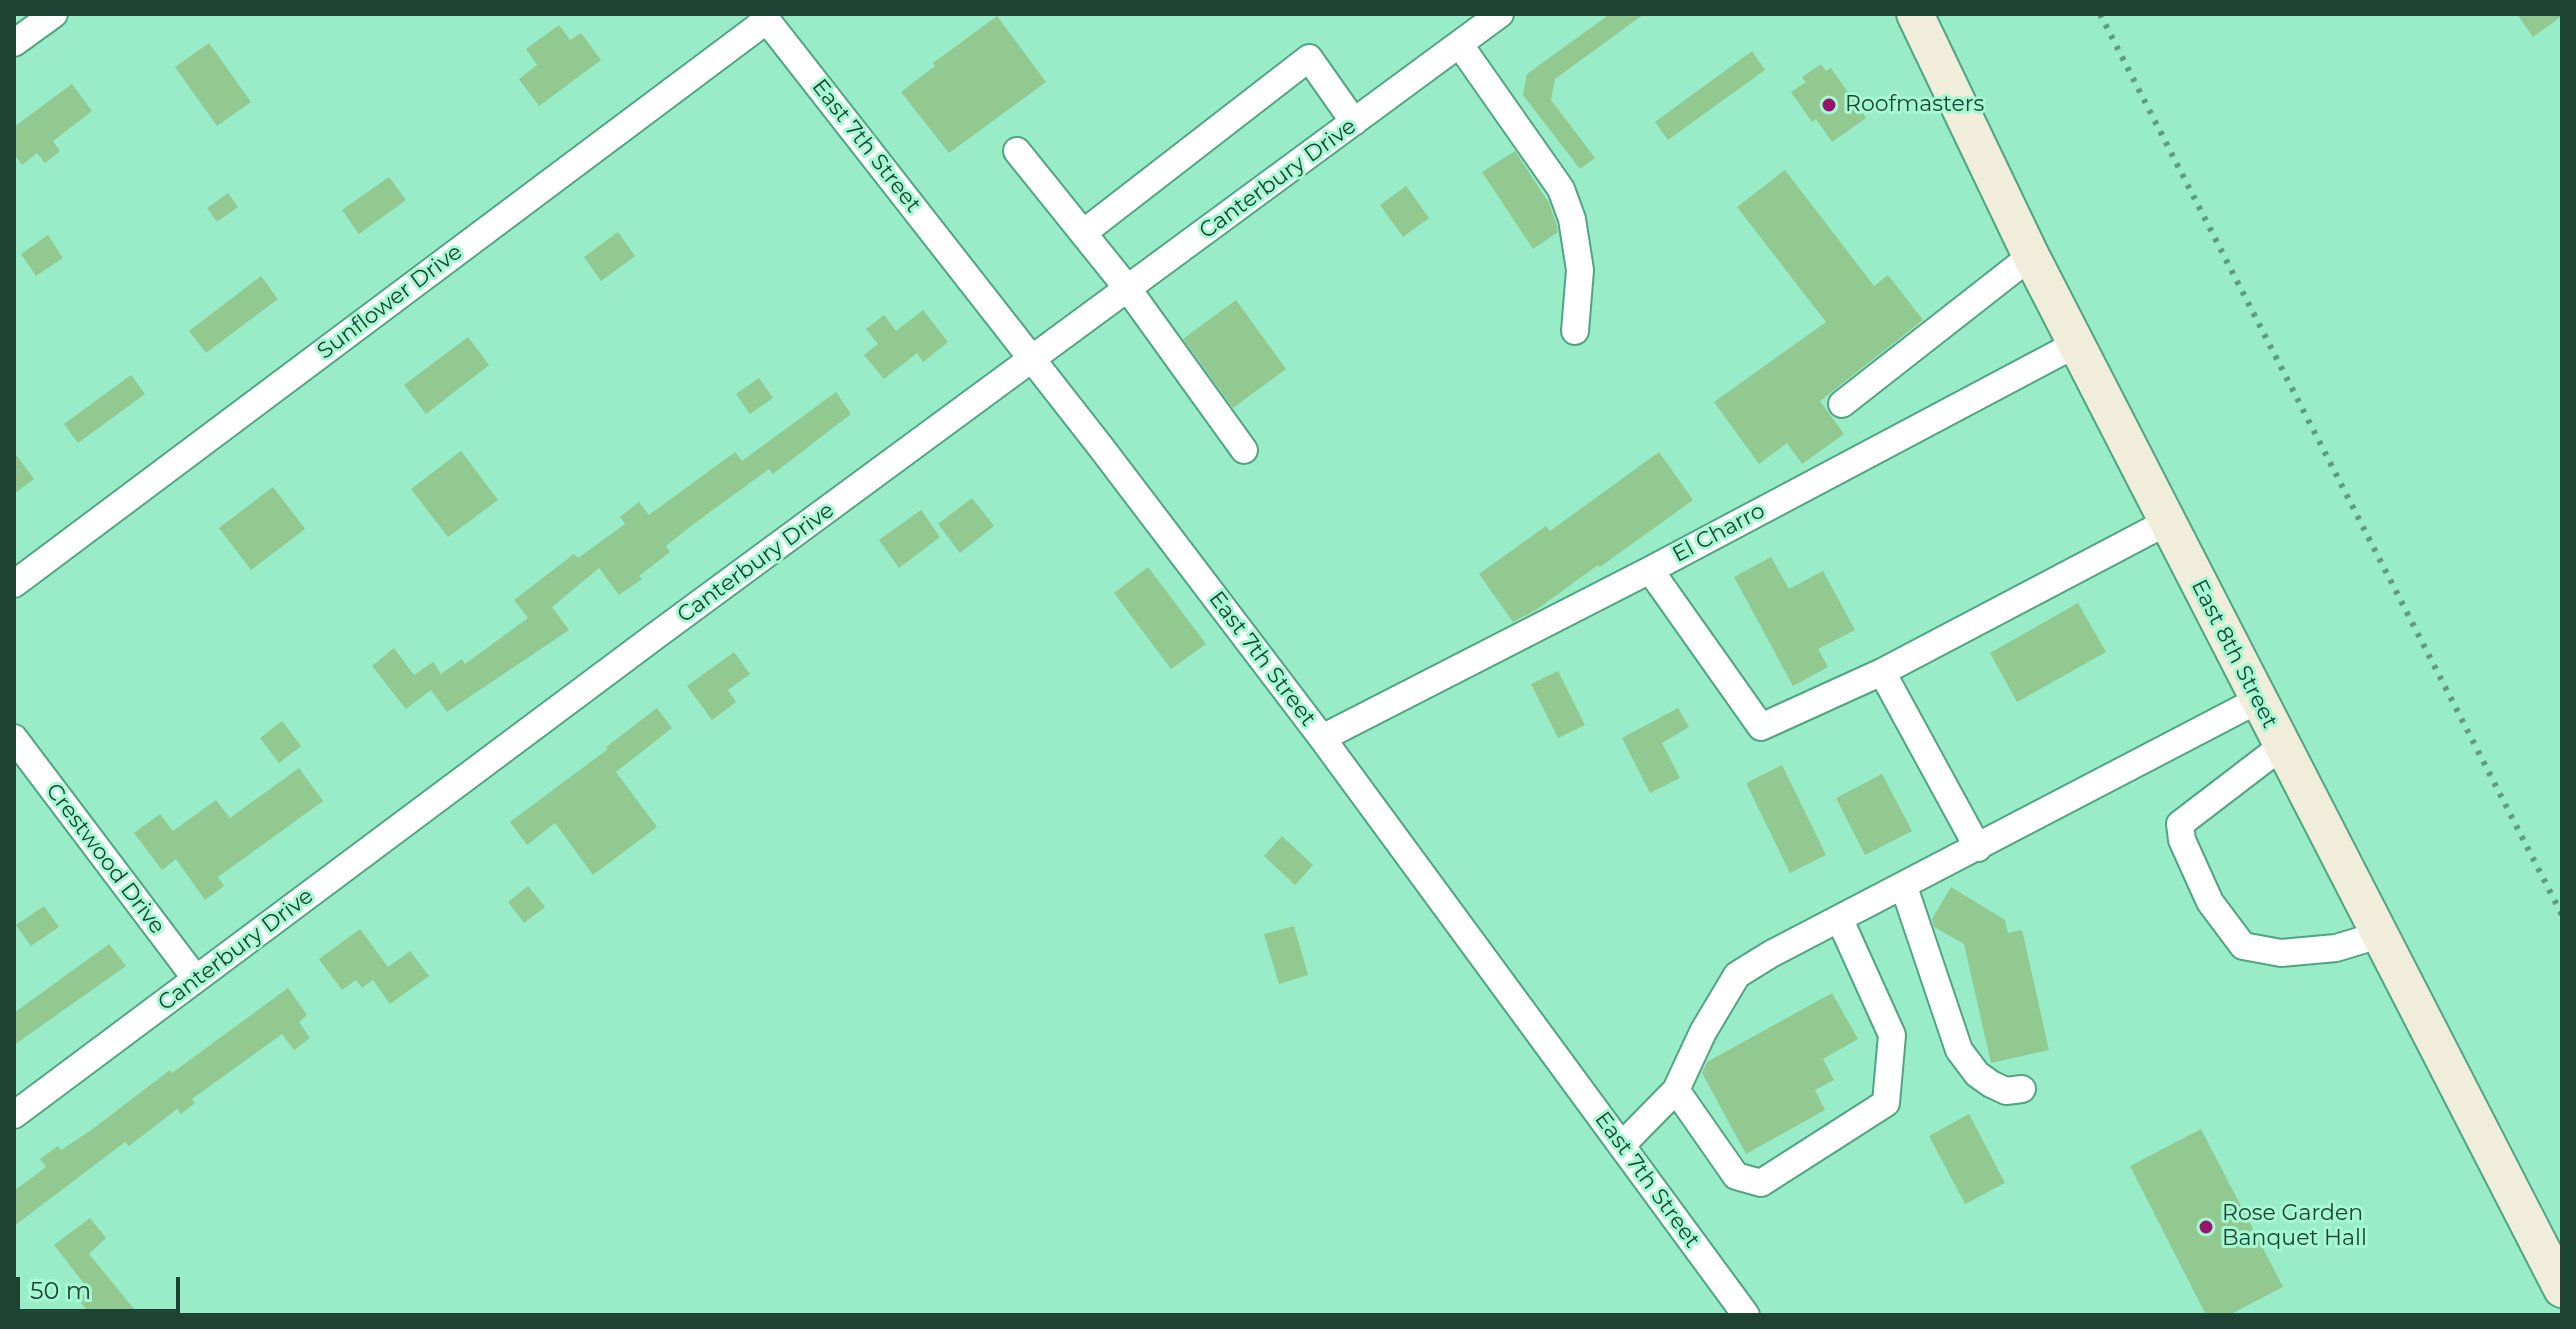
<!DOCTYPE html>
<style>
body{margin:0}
#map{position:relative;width:2576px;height:1329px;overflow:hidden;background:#98ecc7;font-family:Montserrat,sans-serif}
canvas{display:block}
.frame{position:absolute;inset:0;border:16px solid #1e4233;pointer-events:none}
.scale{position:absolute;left:16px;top:1277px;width:164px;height:36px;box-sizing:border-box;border:4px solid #1e4233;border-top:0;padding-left:10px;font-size:24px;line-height:28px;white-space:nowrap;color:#1e4233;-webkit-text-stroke:6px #a5fad4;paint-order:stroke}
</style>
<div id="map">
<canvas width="2576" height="1329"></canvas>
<div class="frame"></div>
<div class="scale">50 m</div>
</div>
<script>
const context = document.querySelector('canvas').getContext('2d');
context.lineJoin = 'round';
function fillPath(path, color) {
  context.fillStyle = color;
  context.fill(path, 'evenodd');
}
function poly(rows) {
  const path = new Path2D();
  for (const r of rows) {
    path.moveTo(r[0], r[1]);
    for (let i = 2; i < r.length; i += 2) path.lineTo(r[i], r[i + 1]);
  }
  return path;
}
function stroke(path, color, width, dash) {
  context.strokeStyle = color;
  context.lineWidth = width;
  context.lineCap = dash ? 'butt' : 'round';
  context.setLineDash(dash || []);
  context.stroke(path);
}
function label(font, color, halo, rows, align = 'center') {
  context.font = font + ' Montserrat,sans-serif';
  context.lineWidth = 6;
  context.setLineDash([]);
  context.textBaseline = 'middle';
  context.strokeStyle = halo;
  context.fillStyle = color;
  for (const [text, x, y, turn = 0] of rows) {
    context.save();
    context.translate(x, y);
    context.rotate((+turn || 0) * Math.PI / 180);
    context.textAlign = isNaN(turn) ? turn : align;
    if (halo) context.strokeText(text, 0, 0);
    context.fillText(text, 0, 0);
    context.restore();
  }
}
fillPath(poly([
 [1610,14,1644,14,1555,79,1551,100,1595,158,1580,169,1523,95,1527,74],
 [2517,14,2562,14,2562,16,2533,37],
 [997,16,1046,82,949,153,901,92,935,66,933,63],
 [559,25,570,40,581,33,601,60,539,106,519,79,537,65,526,49],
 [209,43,251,102,217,126,175,67],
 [1752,51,1765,70,1668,140,1655,122],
 [1821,64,1826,71,1831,68,1866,118,1832,142,1816,119,1812,122,1791,92,1806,82,1802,77],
 [72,84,92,111,53,141,60,151,45,163,37,153,22,165,14,154,14,127],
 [1515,151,1549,203,1556,223,1558,232,1533,249,1482,172],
 [1785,170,1874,286,1888,275,1923,320,1820,401,1844,434,1802,464,1787,443,1759,464,1714,402,1826,322,1737,207],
 [389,177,406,200,359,234,342,210],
 [1406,186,1429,218,1403,237,1380,205],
 [228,193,238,207,217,222,207,208],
 [618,232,635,256,601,281,584,257],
 [48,235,63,258,36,276,21,254],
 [261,276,278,299,206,353,189,331],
 [1236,300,1286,369,1233,408,1183,339],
 [923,310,948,342,923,362,917,353,884,379,864,355,878,344,866,329,884,315,896,331],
 [468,337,489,365,426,414,404,385],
 [131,375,145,394,78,443,64,424],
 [759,378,773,398,750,414,736,394],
 [836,392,851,414,773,474,769,469,695,523,666,546,670,552,639,576,642,579,619,595,599,568,552,607,569,630,447,712,431,690,406,709,372,666,394,648,414,675,433,662,441,674,462,659,465,664,528,618,514,600,574,554,578,558,625,524,620,517,639,502,649,515,735,452,742,461],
 [461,451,498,500,448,537,411,489],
 [14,452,34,479,14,494],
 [1659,452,1693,500,1600,567,1598,565,1536,610,1513,622,1479,574,1546,526,1550,531],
 [273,487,305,529,251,570,219,528],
 [972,498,994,526,960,553,938,524],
 [921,510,940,537,899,568,879,540],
 [1771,557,1789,589,1823,571,1855,630,1818,649,1828,667,1793,686,1734,577],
 [1148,567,1206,644,1171,669,1114,593],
 [2078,603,2106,652,2017,702,1990,653],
 [734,652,750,674,728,690,736,702,712,720,687,686],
 [1558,671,1585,725,1558,738,1531,684],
 [657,708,672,728,616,772,657,827,593,875,555,823,527,845,510,822,608,749,606,747],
 [1678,708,1689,727,1662,743,1680,778,1650,793,1622,738],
 [282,721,301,746,279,763,260,738],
 [1782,765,1826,855,1790,873,1746,783],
 [299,768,323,801,218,877,224,886,205,900,176,859,162,870,134,833,160,814,173,831,216,800,230,818],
 [1882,774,1912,831,1865,855,1836,798],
 [1282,836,1313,865,1295,885,1264,856],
 [528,886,545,907,524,923,508,902],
 [1951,887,2005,920,2008,933,2022,930,2049,1050,1991,1063,1964,944,1934,927,1932,919],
 [44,906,59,927,31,946,16,925],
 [1294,926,1308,975,1279,984,1264,934],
 [360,929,388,967,410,951,429,976,390,1004,373,980,362,988,356,980,342,990,319,959],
 [109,944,126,966,14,1045,14,1013],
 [288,988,307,1015,299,1022,310,1038,294,1050,282,1034,192,1099,195,1103,181,1114,177,1109,129,1146,125,1142,14,1226,14,1191,46,1167,40,1159,58,1146,61,1150,90,1131,170,1070,172,1073],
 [1832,993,1858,1039,1823,1059,1834,1080,1815,1090,1825,1110,1746,1154,1702,1073,1707,1062],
 [1969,1114,2005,1183,1965,1204,1929,1136],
 [2201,1129,2283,1287,2229,1315,2206,1315,2130,1166],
 [90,1218,106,1238,89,1254,139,1315,91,1315,78,1299,89,1290,54,1245]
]), '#91c991');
const minor = poly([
 [762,14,1100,446,1322,738,1746,1315],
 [14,43,54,14],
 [1460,45,1561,189,1572,219,1580,270,1575,331],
 [1017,151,1128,289,1244,450],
 [1083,233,1309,58,1354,122],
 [1842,404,2031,256],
 [1650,570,1761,727,1882,672,2167,522],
 [14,584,767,20],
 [1882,672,1978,848],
 [14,738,196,979],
 [1322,738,1650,570,2076,344],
 [2282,746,2180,824,2182,840,2210,902,2243,946,2281,953,2336,948,2379,935],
 [1904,887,1959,1050,1977,1074,1991,1084,2006,1091,2022,1089],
 [1840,920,1892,1035,1886,1103,1761,1183,1736,1176,1676,1090,1703,1032,1737,975,1771,954,2258,700],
 [14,1115,658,634,1500,14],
 [1622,1145,1676,1090]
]);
const secondary = poly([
 [1915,14,2031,256,2562,1289]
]);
stroke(minor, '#50a482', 30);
stroke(secondary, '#50a482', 40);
stroke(minor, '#fff', 26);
stroke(secondary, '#f0eeda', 36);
stroke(poly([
 [2100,14,2562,915]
]), '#5f9d82', 6, [4, 8]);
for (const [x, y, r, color] of [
 [1829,105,8,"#96166e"],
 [2206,1227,8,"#96166e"]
]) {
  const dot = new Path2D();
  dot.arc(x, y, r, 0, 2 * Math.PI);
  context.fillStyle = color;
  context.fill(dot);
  stroke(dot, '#a5fad4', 3);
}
label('22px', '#1e4233', '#a5fad4', [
 ["Roofmasters",1845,105],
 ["Rose Garden",2222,1214],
 ["Banquet Hall",2222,1239]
], 'left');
label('22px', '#1e4233', '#a5fad4', [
 ["East 7th Street",866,146,52],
 ["Canterbury Drive",1278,179,-36],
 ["Sunflower Drive",390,302,-37],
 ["El Charro",1719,533,-28],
 ["Canterbury Drive",756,563,-36],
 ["East 8th Street",2234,654,63],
 ["East 7th Street",1262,659,53],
 ["Crestwood Drive",105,859,53],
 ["Canterbury Drive",236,950,-37],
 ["East 7th Street",1647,1180,54]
]);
</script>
